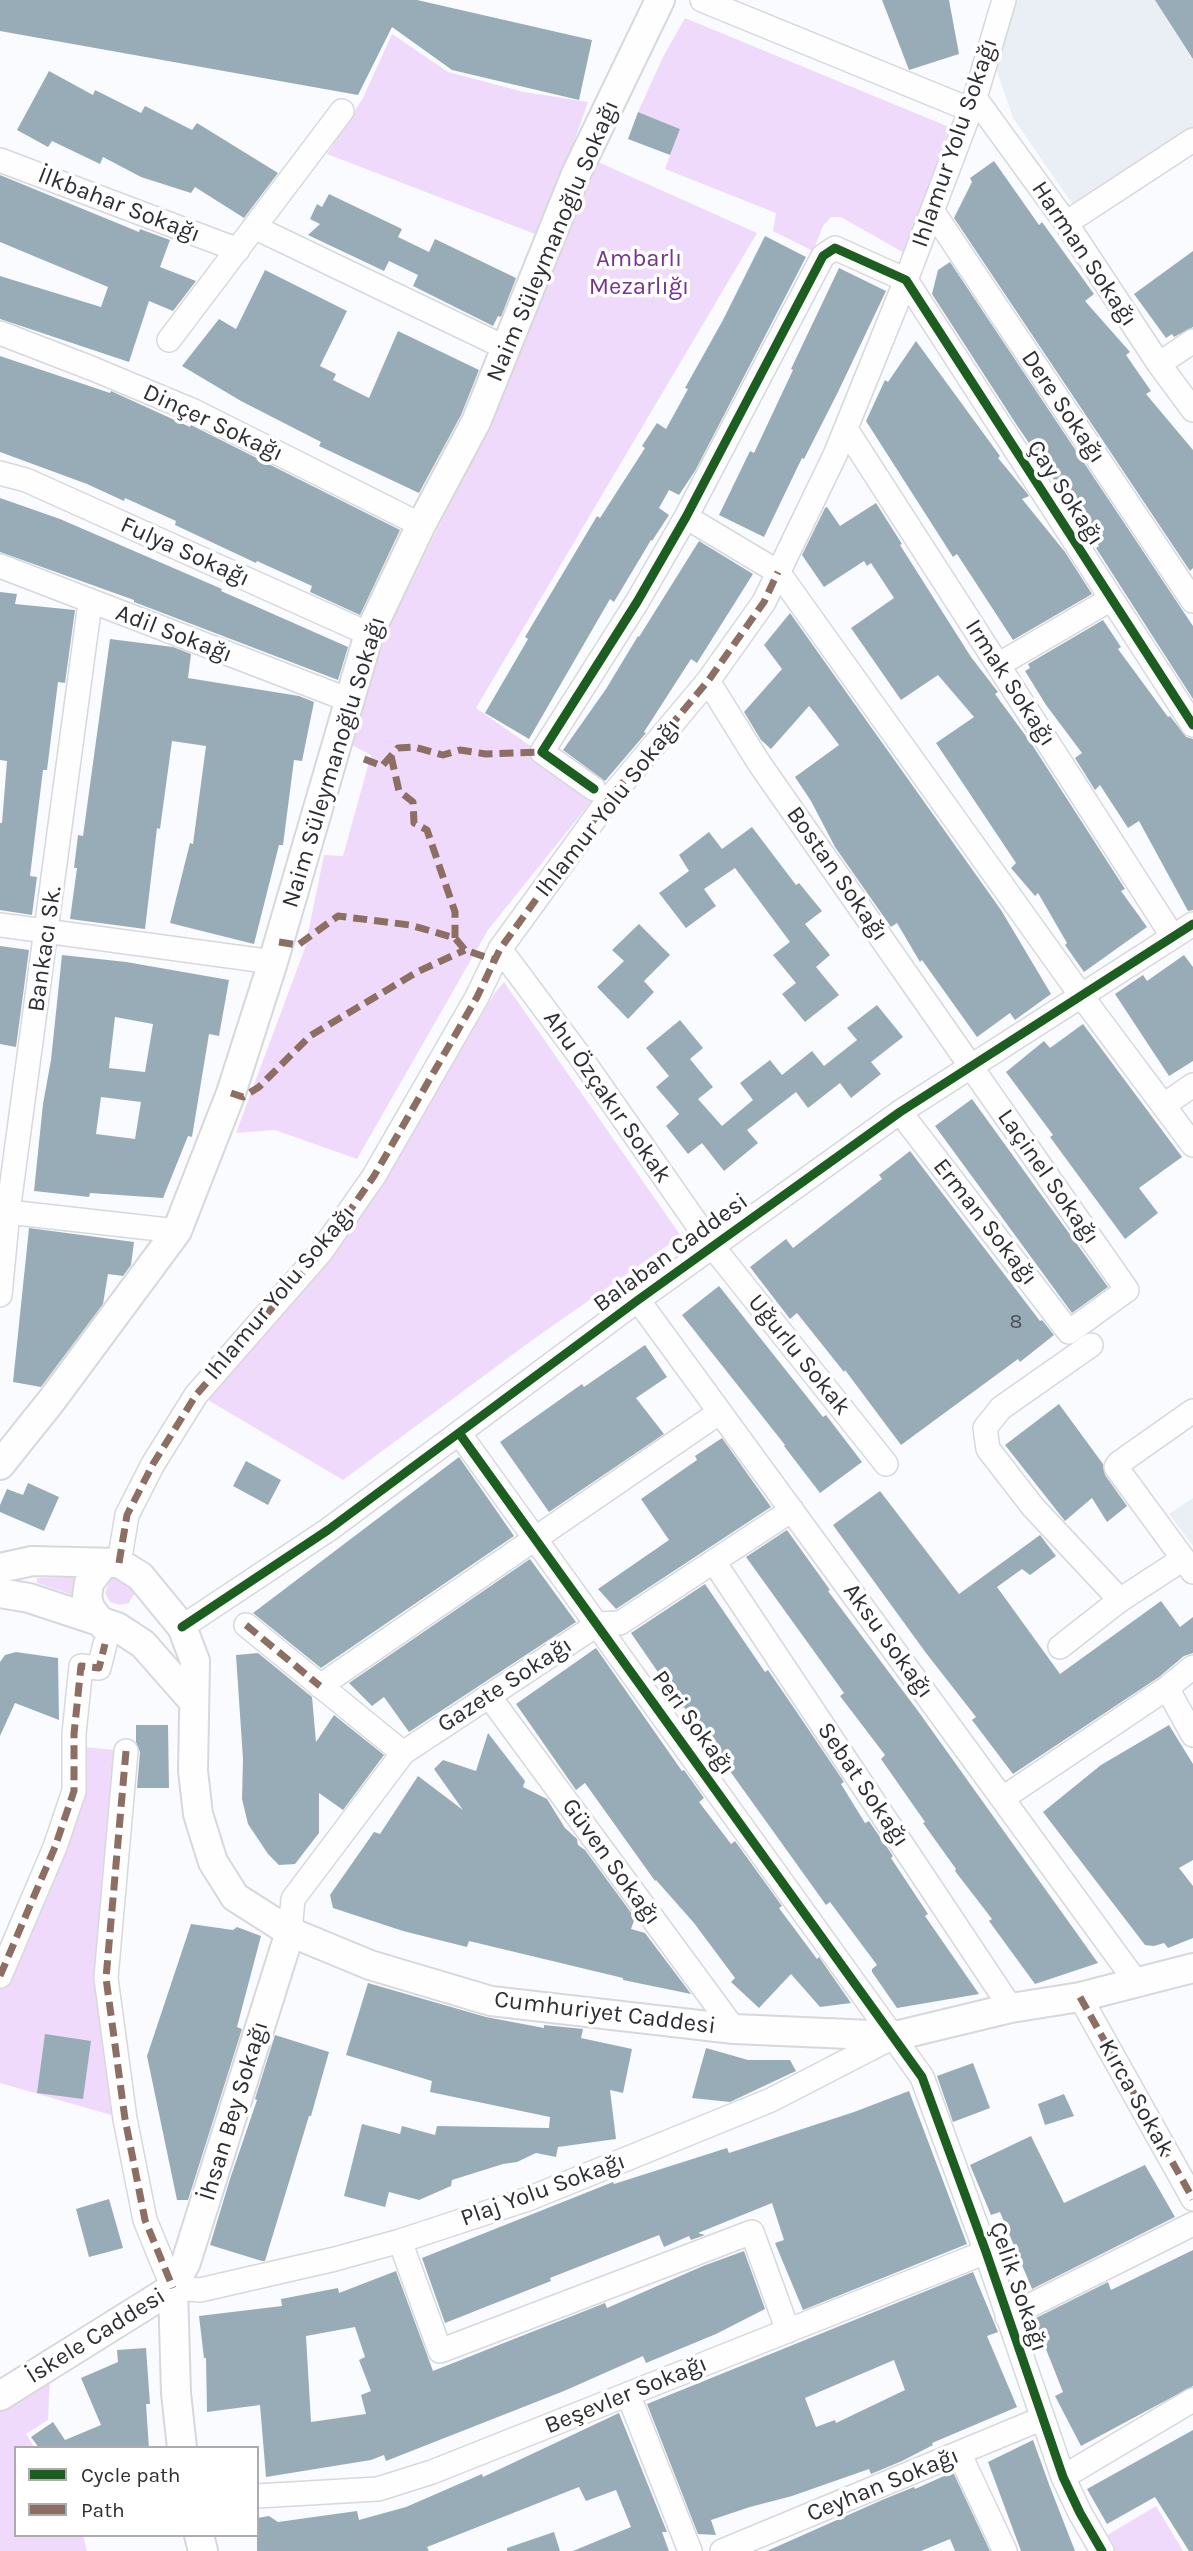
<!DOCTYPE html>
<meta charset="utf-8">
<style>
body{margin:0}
#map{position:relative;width:1193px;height:2551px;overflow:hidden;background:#f9fbfe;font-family:Karla,sans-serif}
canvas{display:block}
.legend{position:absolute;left:14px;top:2446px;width:245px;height:91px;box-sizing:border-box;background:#fff;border:2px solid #abacad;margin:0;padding:9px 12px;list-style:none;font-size:21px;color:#2d2f33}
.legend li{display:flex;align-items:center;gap:14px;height:35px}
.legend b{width:35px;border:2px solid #abacad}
</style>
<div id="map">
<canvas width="1193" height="2551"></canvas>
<ul class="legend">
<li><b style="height:9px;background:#1b5e20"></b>Cycle path</li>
<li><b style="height:9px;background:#8d6e63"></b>Path</li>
</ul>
</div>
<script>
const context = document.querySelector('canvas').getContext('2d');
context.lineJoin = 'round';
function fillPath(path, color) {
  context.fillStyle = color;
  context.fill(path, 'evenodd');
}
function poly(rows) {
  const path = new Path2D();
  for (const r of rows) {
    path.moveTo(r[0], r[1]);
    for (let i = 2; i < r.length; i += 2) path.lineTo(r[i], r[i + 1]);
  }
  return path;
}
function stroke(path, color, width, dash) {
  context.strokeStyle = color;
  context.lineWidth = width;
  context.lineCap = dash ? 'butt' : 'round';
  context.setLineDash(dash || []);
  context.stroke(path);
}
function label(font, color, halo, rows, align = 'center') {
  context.font = font + ' Karla,sans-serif';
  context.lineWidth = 7;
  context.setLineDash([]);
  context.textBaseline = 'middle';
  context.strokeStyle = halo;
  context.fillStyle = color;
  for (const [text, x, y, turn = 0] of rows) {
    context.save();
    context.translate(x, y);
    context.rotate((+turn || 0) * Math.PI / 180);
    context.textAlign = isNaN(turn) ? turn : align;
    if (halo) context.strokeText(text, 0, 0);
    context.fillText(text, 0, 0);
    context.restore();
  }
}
fillPath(poly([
 [1014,0,1193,0,1193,127,1073,205,1013,118,996,68],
 [1193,1498,1193,1546,1169,1514]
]), '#eaeef5');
fillPath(poly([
 [685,18,949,127,906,254,841,217,831,217,823,226,813,251,773,231,776,213,665,169,680,129,638,112,663,57],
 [392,34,448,72,524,92,588,102,561,179,535,234,327,154,363,98],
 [598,162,757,233,476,708,598,793,488,930,357,1159,275,1130,236,1133,305,948,324,855,343,856,371,755,346,742,384,638,489,424],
 [504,982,681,1236,531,1341,343,1480,208,1400,372,1201,494,994],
 [119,1575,136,1591,129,1603,120,1605,110,1602,105,1593,110,1579],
 [79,1577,73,1595,37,1583,37,1578],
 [74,1746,126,1751,106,1978,125,2119,0,2083,0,1977,55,1847],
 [50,2379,48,2420,26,2434,35,2448,16,2448,16,2535,83,2535,87,2551,0,2551,0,2409],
 [1156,2506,1183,2551,1113,2551,1104,2537]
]), '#f0dafb');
fillPath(poly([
 [0,0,417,0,592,40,579,100,452,70,392,27,358,95,0,31],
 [882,0,949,0,959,54,909,70],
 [1155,0,1193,0,1193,59],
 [49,71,93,95,95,90,141,113,145,106,192,130,197,123,278,173,244,218,195,187,191,193,141,177,103,157,100,164,52,141,48,147,17,130],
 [638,112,680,129,670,155,628,139],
 [994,161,1039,225,1042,222,1094,294,1085,301,1130,352,1126,355,1151,391,1146,394,1193,450,1193,568,1190,571,954,218,972,182,970,178],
 [0,175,139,232,140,229,170,240,160,267,196,281,173,311,149,301,129,362,0,319,0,276,101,307,108,287,0,242],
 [329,194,402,229,398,237,429,252,435,239,516,278,501,317,498,316,493,326,413,286,418,275,389,261,384,271,308,235,320,224,310,219,317,204,322,207],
 [765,236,806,257,695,471,679,495,669,490,659,508,669,515,652,541,651,540,614,602,610,599,529,739,485,713,528,639,525,637,597,516,600,518,645,448,642,446,657,423,666,429,688,389,685,388,723,320],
 [1193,251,1193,327,1174,337,1172,334,1166,338,1134,294],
 [950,262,1193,626,1193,699,1096,548,1099,546,1016,424,932,294,938,270],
 [839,268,886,291,838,392,804,459,802,458,764,537,719,515,750,451,754,453,793,370,791,369],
 [265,270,347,311,320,366,336,374,333,380,369,398,398,331,479,370,461,415,419,493,319,446,321,442,241,401,182,366,219,319,236,329],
 [916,341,1000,456,998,458,1027,493,1029,496,1022,499,1065,552,1092,594,1013,640,957,554,953,557,866,421,885,380,888,382],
 [0,356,110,393,111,391,190,427,191,425,400,530,360,615,310,592,312,586,257,561,256,563,175,525,176,521,125,498,124,501,87,484,0,452],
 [0,498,60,519,222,589,221,591,348,647,338,680,134,602,134,600,0,552],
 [876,503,902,544,900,545,971,657,998,692,995,694,1031,743,1125,889,1121,891,1147,927,1084,972,1065,945,1067,943,1038,893,1035,896,1011,868,1016,863,936,743,974,717,938,675,901,700,851,628,894,598,871,563,867,566,864,561,824,587,802,555,825,508,827,507,840,526],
 [699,541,753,574,697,663,691,659,644,732,646,733,605,781,563,750,606,689,638,636,639,637],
 [0,592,17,594,15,604,75,610,65,683,58,682,47,770,43,770,30,876,37,877,32,915,0,910,0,823,2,823,7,761,0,760],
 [790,613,1001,910,1051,994,1015,1020,1010,1013,977,1037,922,960,920,962,897,923,891,927,835,847,811,801,795,777,839,745,815,713,809,706,771,749,761,740,744,712,782,669,764,645],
 [1103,620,1121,647,1118,649,1168,717,1170,716,1186,737,1193,739,1193,910,1188,911,1139,821,1128,828,1100,785,1095,790,1075,758,1082,753,1046,705,1025,671,1030,668,1028,664],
 [110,639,173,647,191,654,188,678,299,696,314,702,302,761,294,760,283,845,279,845,254,944,170,923,190,843,193,844,206,746,172,741,160,829,157,828,145,929,70,919,77,868,74,868,78,835,83,836],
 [752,827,796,885,799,883,822,911,805,924,830,955,816,967,839,995,805,1022,782,994,796,983,773,955,790,942,735,868,704,889,716,906,686,928,659,893,689,871,679,855,709,832,722,849],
 [639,924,670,955,644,981,654,992,628,1019,597,987,624,961,612,950],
 [0,946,29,950,16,1047,0,1044],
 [62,955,126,962,229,980,219,1036,209,1034,192,1137,188,1136,163,1198,90,1193,89,1197,34,1191,43,1104,51,1060],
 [115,1017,153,1024,145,1072,109,1068],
 [101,1097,141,1102,135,1139,96,1134],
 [1184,955,1193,967,1193,1061,1169,1076,1115,994,1143,975,1147,981],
 [877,1005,903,1037,871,1062,881,1074,851,1098,840,1083,808,1108,796,1092,747,1130,758,1143,724,1171,702,1143,688,1154,666,1126,679,1114,656,1087,669,1076,646,1048,680,1020,703,1048,690,1059,713,1087,698,1099,722,1126,753,1100,740,1083,770,1060,782,1075,812,1051,824,1066,857,1040,847,1028],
 [1083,1024,1182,1157,1139,1188,1158,1213,1125,1239,1050,1137,1053,1135,1006,1072,1044,1041,1050,1048],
 [972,1099,1108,1287,1072,1313,935,1126],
 [910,1151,1040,1321,1042,1320,1054,1335,1020,1362,1018,1359,901,1445,845,1370,844,1372,797,1313,790,1319,750,1267,786,1239,793,1248,882,1179,879,1175],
 [29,1228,134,1242,131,1265,123,1276,108,1274,103,1304,41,1387,13,1382],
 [719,1286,823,1417,826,1415,862,1462,820,1493,784,1446,785,1445,682,1315],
 [645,1345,667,1377,636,1398,664,1434,549,1512,500,1442,582,1384,584,1387],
 [1059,1404,1103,1464,1105,1475,1127,1506,1107,1522,1092,1498,1065,1521,1005,1445],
 [722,1438,771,1507,616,1609,598,1589,669,1540,641,1499,697,1460,695,1456],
 [459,1457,514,1536,321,1668,253,1613],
 [246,1461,281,1480,268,1505,233,1486],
 [28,1483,59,1497,44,1531,0,1512,0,1505,7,1489,23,1495],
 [880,1491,959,1594,1040,1535,1056,1556,1030,1575,1022,1569,997,1587,1060,1674,1161,1601,1180,1627,1193,1617,1193,1653,1184,1656,1159,1677,1013,1774,972,1720,976,1717,926,1653,833,1525],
 [787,1530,830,1590,828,1591,918,1711,1098,1963,1035,1984,989,1921,992,1919,955,1871,956,1869,923,1823,925,1822,881,1759,885,1755,840,1696,844,1693,746,1557],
 [530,1559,576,1622,409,1732,384,1697,372,1706,349,1683],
 [705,1584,765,1672,768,1670,794,1708,844,1782,841,1784,865,1823,869,1821,893,1856,891,1858,928,1914,925,1916,979,1994,897,2008,872,1972,872,1969,877,1965,830,1902,826,1905,684,1707,678,1710,658,1681,662,1678,631,1633],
 [596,1648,682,1771,684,1770,704,1798,699,1802,731,1844,735,1841,782,1906,779,1908,817,1959,819,1957,851,2003,820,2007,791,1974,759,2008,731,1982,735,1978,694,1923,656,1880,655,1881,585,1783,576,1790,516,1704],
 [16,1652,58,1658,59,1720,15,1703,0,1736,0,1662,5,1655],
 [258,1653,312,1697,316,1742,334,1715,384,1755,343,1810,319,1793,319,1833,295,1864,279,1865,268,1854,248,1824,242,1799,243,1759,236,1655],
 [136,1725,168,1725,169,1788,137,1788,140,1752,136,1742],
 [1169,1725,1193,1764,1193,1860,1179,1868,1193,1886,1193,1938,1168,1948,1164,1943,1154,1946,1145,1945,1043,1812,1101,1765],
 [488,1733,525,1781,523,1787,547,1799,565,1828,577,1839,578,1845,585,1850,635,1918,631,1929,645,1933,691,1994,623,1980,623,1978,469,1941,467,1947,403,1931,333,1908,330,1895,374,1832,380,1834,418,1776,463,1810,434,1769,443,1760,476,1771],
 [191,1924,233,1930,237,1927,261,1936,237,2027,242,2029,188,2200,177,2200,147,2056],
 [368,1983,486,2017,544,2028,544,2025,583,2029,581,2038,632,2049,623,2093,610,2090,616,2139,558,2147,556,2157,536,2153,517,2162,503,2164,452,2180,451,2186,419,2200,389,2192,385,2207,344,2196,362,2124,400,2134,402,2126,435,2135,437,2126,549,2128,550,2117,430,2092,432,2081,346,2055],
 [45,2034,91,2041,83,2099,37,2093],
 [275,2035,329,2052,311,2116,309,2116,265,2261,262,2261,210,2245,230,2179,257,2100,255,2099],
 [706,2048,748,2060,790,2060,796,2071,730,2102,692,2098],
 [973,2063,990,2108,953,2122,937,2076],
 [909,2091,967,2244,803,2310,775,2243,784,2240,772,2203,698,2233,705,2235,691,2240,689,2236,664,2247,659,2235,550,2278,551,2281,445,2323,422,2258,613,2182,614,2184,727,2148,729,2153,854,2112],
 [1064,2094,1074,2116,1045,2125,1038,2104],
 [1031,2136,1064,2203,1145,2165,1175,2217,1032,2289,1000,2212,991,2215,970,2165],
 [109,2199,123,2248,89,2257,76,2209],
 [1193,2250,1193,2386,1081,2446,1055,2396,1063,2392,1034,2319,1108,2282,1111,2290],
 [744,2251,765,2309,716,2334,646,2363,643,2356,564,2391,386,2461,384,2455,371,2460,266,2477,260,2405,207,2412,206,2358,204,2358,199,2316,282,2306,281,2299,338,2288,339,2293,396,2271,433,2371,605,2303,607,2308,703,2266],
 [355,2327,365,2357,359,2360,371,2391,361,2395,366,2414,311,2422,306,2336],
 [973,2272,998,2332,987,2336,1017,2407,932,2443,933,2445,902,2461,871,2474,869,2469,792,2496,750,2507,711,2520,716,2535,698,2534,647,2404],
 [894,2360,905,2390,836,2423,835,2420,816,2427,805,2398],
 [146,2348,150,2404,146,2404,149,2448,39,2448,31,2437,53,2422,65,2440,101,2425,81,2378,118,2362,117,2350],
 [619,2413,667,2532,662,2532,669,2551,573,2551,631,2527,616,2490,586,2501,579,2487,427,2547,429,2551,257,2551,257,2518,269,2516,278,2522,357,2511,359,2520,406,2507,482,2474,483,2477],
 [1193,2430,1193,2551,1189,2551,1155,2497,1107,2524,1087,2489],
 [1033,2440,1050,2487,1075,2551,1021,2551,988,2462],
 [953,2472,990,2551,955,2551,950,2539,921,2551,767,2551,882,2500,914,2487,915,2489],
 [554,2532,560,2551,507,2551,507,2548]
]), '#98acb8');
const minor = poly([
 [702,0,971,110],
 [975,98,1066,223,1159,364,1193,410],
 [0,160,238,250],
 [933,212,1193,601],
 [1066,223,1193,140],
 [254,227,506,348],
 [0,333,91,368,194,411,421,525],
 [169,340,342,111],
 [1159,364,1193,341],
 [846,429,1173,937],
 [0,473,26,480,369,634],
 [686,517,778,572,1080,994,1193,1145],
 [0,566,349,700],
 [998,665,1111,599],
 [708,681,759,763,1127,1290,1069,1332,900,1112],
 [594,789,542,752,637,602,686,517,823,256,835,248,906,280,1193,725],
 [0,925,273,962],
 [500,949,579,1055,713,1247,886,1464],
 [1164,1105,1193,1085],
 [8,1212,177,1231],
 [0,1295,8,1212,90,603],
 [638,1300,1137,1983],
 [1091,1345,1001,1408,985,1428,988,1449,1033,1507,1120,1600],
 [1193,1411,1119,1463,1116,1467,1193,1572],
 [459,1433,922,2077,986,2252,1063,2477,1080,2513,1102,2551],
 [714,1562,1011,2008],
 [119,1563,127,1515,153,1464,196,1395,321,1252,374,1176,477,997,500,949,609,799,708,681,764,602,835,455,906,280,975,98,1004,0],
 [246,1625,403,1753],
 [182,1627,328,1530,638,1300,900,1112,1193,924],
 [1060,1647,1120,1600,1183,1559],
 [320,1686,720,1412],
 [1167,1688,1193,1735],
 [489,1696,734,2029],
 [126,1751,106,1978,125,2119,145,2220,173,2288,200,2290,335,2259,400,2241,528,2199,771,2100,895,2036],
 [1003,1798,1167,1688,1193,1667],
 [290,1932,293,1899,403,1753,598,1624,620,1623,792,1510],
 [0,1976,55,1847,74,1791,74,1734,81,1666,99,1668,105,1644],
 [1080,1997,1193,2199],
 [400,2241,440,2351,752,2232,788,2331],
 [1007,2317,1193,2224],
 [628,2394,690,2551],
 [959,2453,1005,2551],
 [1063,2477,1193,2400],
 [257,2496,378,2489,432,2472,986,2252],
 [722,2551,1043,2418]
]);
const major = poly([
 [0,1465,52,1400,177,1231,231,1093,273,962,369,634,421,525,476,422,576,174,660,0],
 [0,1568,32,1561,119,1563,140,1576,182,1627,195,1661,193,1771,198,1814,213,1862,235,1897,290,1932,370,1965,491,2001,734,2029,895,2036,1011,2008,1080,1997,1193,1968],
 [0,1593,29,1598,117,1627,143,1644,194,1702],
 [103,1625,90,1608,87,1597,89,1583,104,1563],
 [0,2396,173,2288],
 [182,2448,176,2393,173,2288,186,2262,290,1932],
 [199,2535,203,2551]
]);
stroke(minor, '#d6d8db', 26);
stroke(major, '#d6d8db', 32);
stroke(minor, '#fefeff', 23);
stroke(major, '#fefeff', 28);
stroke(poly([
 [391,756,399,791,413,802,414,823,427,830,455,912,455,938],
 [364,759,382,766,398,748,414,747,443,755,460,750,486,754,542,752],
 [279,942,298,945,338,916,410,925,455,938,465,950,494,960],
 [231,1093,243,1097,259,1087,310,1036,417,972,465,950],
 [119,1563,127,1515,153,1464,196,1395,321,1252,374,1176,477,997,500,949,609,799,708,681,764,602,778,572],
 [246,1625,320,1686],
 [126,1751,106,1978,125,2119,145,2220,173,2288],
 [0,1976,55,1847,74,1791,74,1734,81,1666,99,1668,105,1644],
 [1080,1997,1193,2199]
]), '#8d6e63', 7, [14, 7]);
stroke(poly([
 [594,789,542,752,637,602,686,517,823,256,835,248,906,280,1193,725],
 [459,1433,922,2077,986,2252,1063,2477,1080,2513,1102,2551],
 [182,1627,328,1530,638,1300,900,1112,1193,924]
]), '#1b5e20', 9);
label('21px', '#484e54', null, [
 ["8",1016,1322]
]);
label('24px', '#2d2f33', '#fff', [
 ["Ihlamur Yolu Sokağı",955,143,-71],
 ["İlkbahar Sokağı",119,205,21],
 ["Naim Süleymanoğlu Sokağı",553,241,-67],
 ["Harman Sokağı",1084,254,56],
 ["Dere Sokağı",1063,407,56],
 ["Dinçer Sokağı",213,423,25],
 ["Çay Sokağı",1065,493,57],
 ["Fulya Sokağı",185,552,24],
 ["Adil Sokağı",174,634,21],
 ["Irmak Sokağı",1010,683,57],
 ["Naim Süleymanoğlu Sokağı",334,762,-73],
 ["Ihlamur Yolu Sokağı",608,808,-52],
 ["Bostan Sokağı",837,874,55],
 ["Bankacı Sk.",45,949,-82],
 ["Ahu Özçakır Sokak",607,1097,55],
 ["Laçinel Sokağı",1048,1177,55],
 ["Erman Sokağı",985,1222,52],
 ["Balaban Caddesi",671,1253,-36],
 ["Ihlamur Yolu Sokağı",280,1293,-50],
 ["Uğurlu Sokak",799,1355,51],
 ["Aksu Sokağı",888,1641,54],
 ["Gazete Sokağı",505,1685,-33],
 ["Peri Sokağı",693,1723,54],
 ["Sebat Sokağı",863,1785,56],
 ["Güven Sokağı",611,1862,54],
 ["Cumhuriyet Caddesi",605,2013,7],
 ["Kırca Sokak",1136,2098,61],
 ["İhsan Bey Sokağı",234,2111,-73],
 ["Plaj Yolu Sokağı",543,2190,-20],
 ["Çelik Sokağı",1018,2287,71],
 ["İskele Caddesi",96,2336,-32],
 ["Beşevler Sokağı",626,2395,-22],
 ["Ceyhan Sokağı",883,2485,-22]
]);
label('24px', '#76348c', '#fff', [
 ["Ambarlı",639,259],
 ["Mezarlığı",639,287]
]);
</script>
